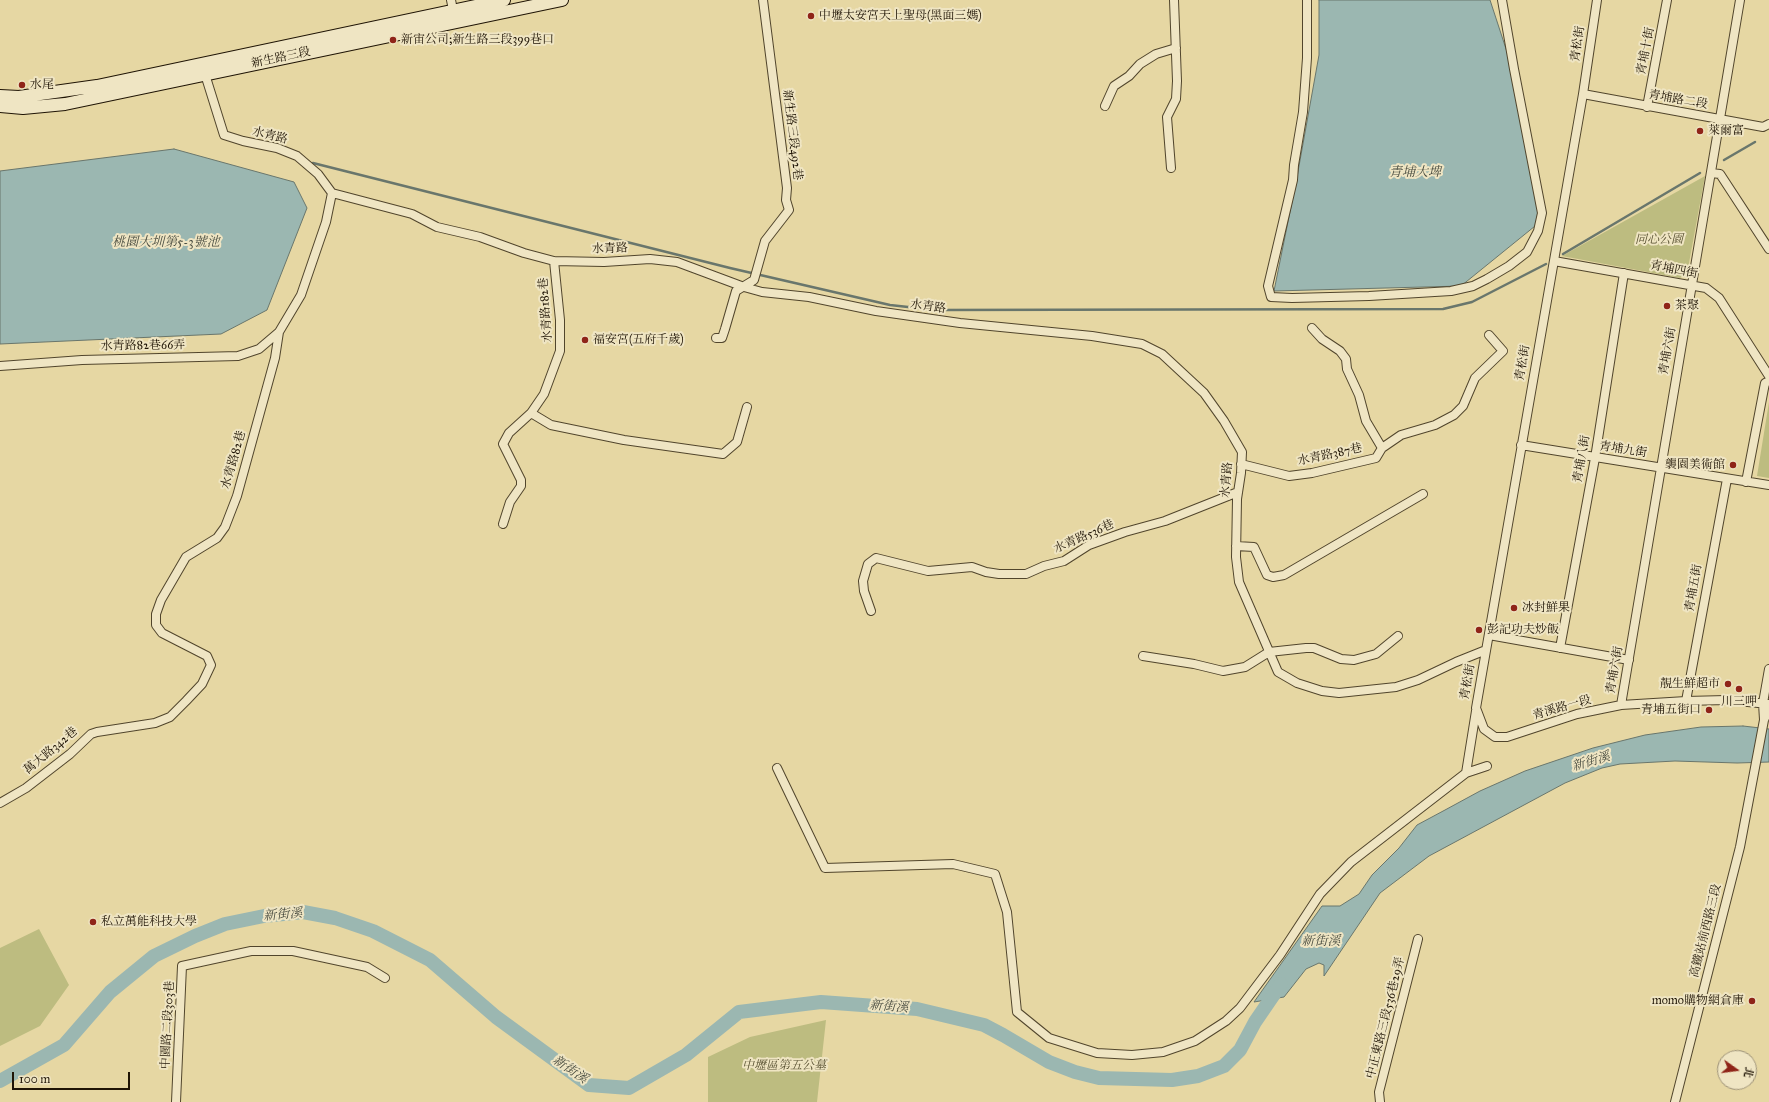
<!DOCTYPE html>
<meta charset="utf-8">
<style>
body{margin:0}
#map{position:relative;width:1769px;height:1102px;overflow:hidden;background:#e6d7a3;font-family:"IM FELL Great Primer","Noto Serif TC",serif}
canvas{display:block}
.north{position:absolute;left:1717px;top:1050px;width:40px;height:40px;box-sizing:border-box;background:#efe5c3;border:1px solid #9c9177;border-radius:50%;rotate:104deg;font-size:11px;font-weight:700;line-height:16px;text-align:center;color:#1f1405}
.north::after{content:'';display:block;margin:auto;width:14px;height:18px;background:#8f2418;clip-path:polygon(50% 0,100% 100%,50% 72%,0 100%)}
.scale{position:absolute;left:12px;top:1072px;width:118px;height:18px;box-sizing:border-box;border:2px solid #1f1405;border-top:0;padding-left:5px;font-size:12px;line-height:14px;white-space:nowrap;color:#1f1405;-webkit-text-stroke:3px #efe5c3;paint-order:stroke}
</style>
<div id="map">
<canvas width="1769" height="1102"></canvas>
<div class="north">北</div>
<div class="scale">100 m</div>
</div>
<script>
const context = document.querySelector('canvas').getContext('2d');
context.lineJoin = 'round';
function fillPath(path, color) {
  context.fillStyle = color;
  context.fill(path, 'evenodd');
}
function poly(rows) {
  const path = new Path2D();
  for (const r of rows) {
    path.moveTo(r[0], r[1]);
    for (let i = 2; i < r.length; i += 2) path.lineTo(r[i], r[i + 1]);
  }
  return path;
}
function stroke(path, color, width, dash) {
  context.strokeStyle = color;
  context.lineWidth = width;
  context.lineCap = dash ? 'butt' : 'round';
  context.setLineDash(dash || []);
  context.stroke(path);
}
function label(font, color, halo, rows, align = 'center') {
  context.font = font + ' "IM FELL Great Primer","Noto Serif TC",serif';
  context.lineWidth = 4;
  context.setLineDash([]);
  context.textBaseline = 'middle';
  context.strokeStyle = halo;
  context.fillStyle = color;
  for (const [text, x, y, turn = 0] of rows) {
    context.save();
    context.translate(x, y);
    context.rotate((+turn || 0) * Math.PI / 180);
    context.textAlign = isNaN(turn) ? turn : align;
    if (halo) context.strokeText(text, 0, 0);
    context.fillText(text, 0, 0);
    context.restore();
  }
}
fillPath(poly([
 [1705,176,1689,263,1686,274,1680,278,1562,256],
 [1769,402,1769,478,1757,476],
 [39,929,69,985,40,1026,0,1046,0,948],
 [826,1020,817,1102,708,1102,708,1057,750,1037]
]), '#bdbc80');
const water = poly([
 [1319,0,1490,0,1508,55,1540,222,1461,286,1274,291,1297,177,1319,55,1319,0],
 [174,149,294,182,307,208,267,310,221,334,0,344,0,171,174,149],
 [1743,726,1769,729,1769,762,1737,763,1675,761,1620,764,1602,768,1565,783,1429,856,1380,893,1324,976,1324,965,1319,963,1306,969,1284,997,1254,1002,1322,906,1340,906,1359,894,1372,875,1399,848,1417,825,1445,810,1480,791,1525,771,1593,748,1645,735,1701,727,1743,726]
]);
fillPath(water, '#9bb7b1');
stroke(water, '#69766c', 1);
stroke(poly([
 [1724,160,1755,142],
 [313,163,730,268,890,305,935,310,1443,309,1472,302,1546,264],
 [1563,254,1700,173]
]), '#69766c', 2.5);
stroke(poly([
 [0,1081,64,1045,110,992,154,956,195,936,225,924,264,916,303,912,335,918,373,931,430,960,496,1017,589,1085,629,1088,686,1055,739,1012,821,1002,917,1009,984,1025,1003,1035,1049,1062,1075,1072,1099,1078,1172,1080,1198,1076,1224,1066,1240,1050,1255,1022,1281,984]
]), '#9bb7b1', 14);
const minor = poly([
 [451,0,453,10],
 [1307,0,1307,58,1303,112,1294,165,1293,180,1268,286,1271,297,1292,298,1369,296,1451,291,1473,286,1487,279,1509,266,1527,252,1538,231,1542,213,1514,69,1502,0],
 [1597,0,1583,94,1476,708,1484,729,1495,737,1507,737,1577,714,1621,705,1686,701,1726,700,1769,704],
 [204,71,224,135,243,141,277,148,297,156,318,174,332,193,412,214,437,227,480,237,524,253,554,261,604,262,650,259,677,262,744,287,762,292,809,297,876,311,960,323,1092,336,1142,344,1162,354,1204,393,1224,421,1242,452,1241,473,1237,499,1236,557,1239,582,1278,672,1297,683,1322,691,1339,693,1396,687,1418,680,1456,662,1486,650],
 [1583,94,1763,127,1769,124],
 [1105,106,1114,86,1129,76,1140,64,1156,54,1176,48],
 [1647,107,1667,0],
 [1171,168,1167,117,1176,99,1177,81,1174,0],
 [1711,173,1720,174,1769,249],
 [1554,261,1706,288,1719,298,1769,376],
 [1312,328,1322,339,1340,351,1346,359,1347,369,1359,395,1366,421,1382,448],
 [716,338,722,338,725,329,736,291,754,280,765,241,789,210,786,200,787,188,763,0],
 [0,366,82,360,238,356,259,349,279,332],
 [531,413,551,425,624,440,723,454,737,442,747,407],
 [1521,445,1769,485],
 [1241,464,1289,476,1312,473,1376,458,1382,448,1401,435,1435,425,1454,415,1463,406,1475,378,1503,351,1489,335],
 [1746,482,1765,383,1769,381],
 [503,524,510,502,521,486,521,480,503,444,509,433,531,413,544,394,560,351,560,320,554,261],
 [1236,546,1254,547,1267,575,1273,577,1284,575,1423,494],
 [871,611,864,591,863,581,868,564,876,558,928,571,972,567,986,572,999,574,1026,574,1044,566,1064,561,1089,545,1125,532,1165,521,1238,492],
 [1489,635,1629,660],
 [1560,648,1595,458,1624,273],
 [1143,656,1194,664,1223,671,1245,667,1269,652,1306,648,1314,648,1341,659,1354,660,1376,654,1398,636],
 [1769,669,1763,703,1764,720,1769,709],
 [1686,701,1727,479],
 [1621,705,1740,0],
 [1476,711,1466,773,1487,766],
 [777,768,825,868,953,864,995,874,1007,912,1017,1012,1049,1038,1097,1053,1132,1055,1163,1052,1195,1041,1226,1021,1240,1008,1280,955,1320,894,1351,862,1466,773],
 [0,803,26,788,70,754,91,734,97,732,155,723,170,717,186,701,202,684,211,665,207,656,162,633,156,625,156,614,161,600,186,557,217,538,225,527,237,496,275,358,279,332,301,295,326,222,332,193],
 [176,1102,182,966,251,951,293,951,367,967,385,978],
 [1380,1102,1379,1092,1418,939],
 [1675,1102,1740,847,1764,720]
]);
const secondary = poly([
 [0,96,19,97,97,86,504,0],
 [0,106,23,108,65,104,562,0]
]);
stroke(minor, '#51452c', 10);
stroke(secondary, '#1f1405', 14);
stroke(minor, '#efe5c3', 8);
stroke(secondary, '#efe5c3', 12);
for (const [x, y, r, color] of [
 [811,16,4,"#8f2418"],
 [393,40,4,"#8f2418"],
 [22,85,4,"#8f2418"],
 [1700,131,4,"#8f2418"],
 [1667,306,4,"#8f2418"],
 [585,340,4,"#8f2418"],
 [1733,465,4,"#8f2418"],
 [1514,608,4,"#8f2418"],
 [1479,630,4,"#8f2418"],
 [1728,684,4,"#8f2418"],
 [1739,689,4,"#8f2418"],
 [1709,710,4,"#8f2418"],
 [93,922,4,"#8f2418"],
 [1752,1001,4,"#8f2418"]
]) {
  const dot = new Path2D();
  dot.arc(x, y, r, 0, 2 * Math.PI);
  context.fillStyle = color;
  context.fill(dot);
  stroke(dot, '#efe5c3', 1.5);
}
label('12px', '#1f1405', '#efe5c3', [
 ["中壢太安宮天上聖母(黑面三媽)",819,16],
 ["新宙公司;新生路三段399巷口",401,40],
 ["水尾",30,85],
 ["萊爾富",1708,131],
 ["茶聚",1675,306],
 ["福安宮(五府千歲)",593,340],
 ["襲園美術館",1725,465,"right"],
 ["冰封鮮果",1522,608],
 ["彭記功夫炒飯",1487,630],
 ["靚生鮮超市",1720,684,"right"],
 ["川三呷",1739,702,"center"],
 ["青埔五街口",1701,710,"right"],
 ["私立萬能科技大學",101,922],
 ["momo購物網倉庫",1744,1001,"right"]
], 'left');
label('12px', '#1f1405', '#efe5c3', [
 ["青松街",1578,44,-81],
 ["青埔十街",1646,51,-79],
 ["新生路三段",281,58,-12],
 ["青埔路二段",1678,100,10],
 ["新生路三段492巷",792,135,83],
 ["水青路",270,136,14],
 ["水青路",610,249,-2],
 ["青埔四街",1674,270,11],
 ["水青路",928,307,8],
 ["水青路182巷",546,310,-94],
 ["水青路82巷66弄",143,346,-1],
 ["青埔六街",1668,351,-80],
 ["青松街",1523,363,-80],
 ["青埔九街",1623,450,9],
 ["水青路387巷",1330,455,-12],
 ["青埔八街",1582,459,-80],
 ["水青路82巷",234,460,-74],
 ["水青路",1227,480,-85],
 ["水青路536巷",1084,537,-24],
 ["青埔五街",1694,588,-80],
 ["青埔六街",1615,670,-80],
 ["青松街",1468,682,-80],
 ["青溪路一段",1562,708,-16],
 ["萬大路342巷",51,751,-40],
 ["高鐵站前西路三段",1706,931,-76],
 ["中正東路三段536巷29弄",1386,1018,-76],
 ["中園路二段303巷",168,1025,-87]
]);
label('italic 12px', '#564f30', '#efe5c3', [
 ["同心公園",1659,240],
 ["中壢區第五公墓",784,1066]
]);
label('italic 13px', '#4a4d41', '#efe5c3', [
 ["青埔大埤",1415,173],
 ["桃園大圳第5-3號池",166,243],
 ["新街溪",1591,762,-16],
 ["新街溪",283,915,-5],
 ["新街溪",1321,942],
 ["新街溪",889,1007,4],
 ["新街溪",570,1070,34]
]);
</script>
